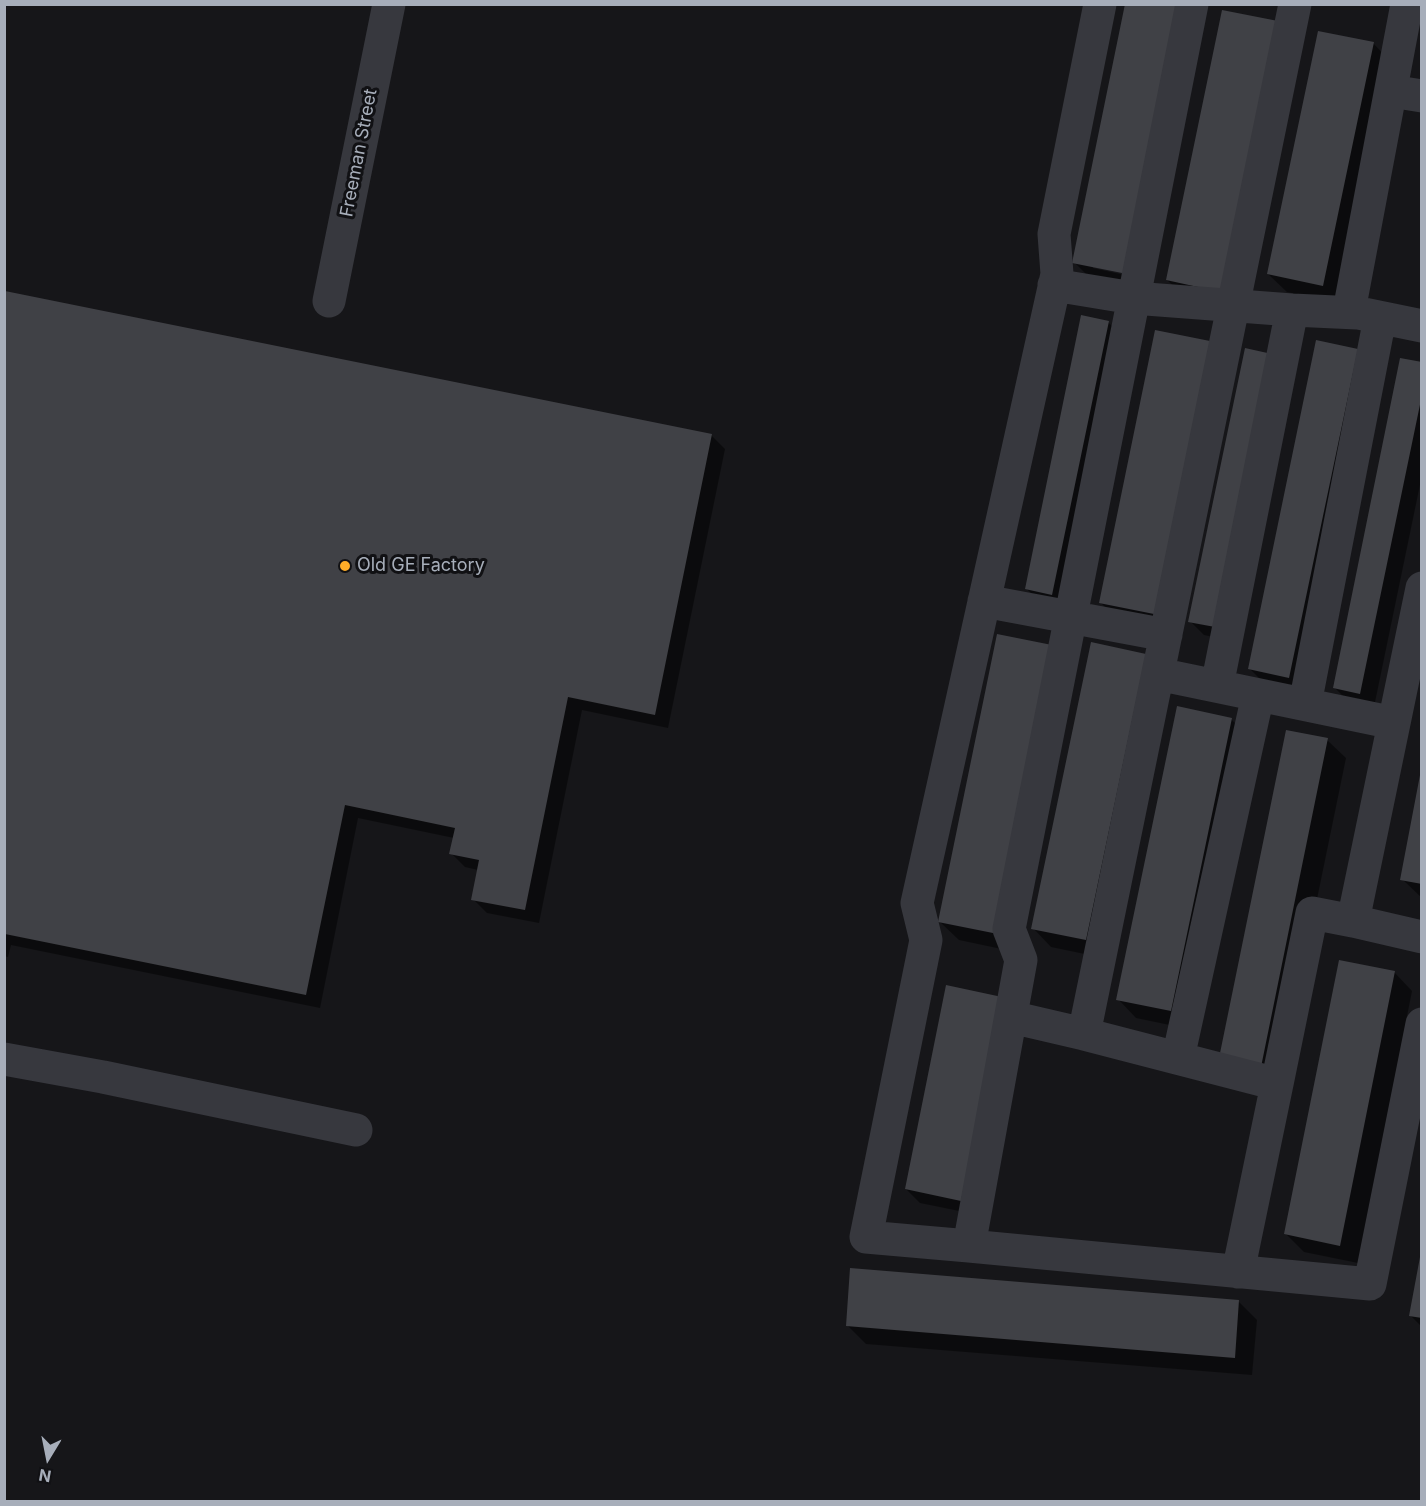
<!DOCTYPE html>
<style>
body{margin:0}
#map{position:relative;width:1426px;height:1506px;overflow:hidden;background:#161619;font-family:Inter,sans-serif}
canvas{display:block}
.frame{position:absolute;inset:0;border:6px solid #a7aeba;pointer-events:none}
.north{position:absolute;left:18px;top:1428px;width:60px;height:60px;-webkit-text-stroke:4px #111114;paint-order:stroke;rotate:190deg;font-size:16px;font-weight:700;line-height:24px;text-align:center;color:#a7aeba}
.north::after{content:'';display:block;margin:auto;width:21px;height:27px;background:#a7aeba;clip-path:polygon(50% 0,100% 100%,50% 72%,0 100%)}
</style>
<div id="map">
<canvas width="1426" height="1506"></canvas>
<div class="frame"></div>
<div class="north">N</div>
</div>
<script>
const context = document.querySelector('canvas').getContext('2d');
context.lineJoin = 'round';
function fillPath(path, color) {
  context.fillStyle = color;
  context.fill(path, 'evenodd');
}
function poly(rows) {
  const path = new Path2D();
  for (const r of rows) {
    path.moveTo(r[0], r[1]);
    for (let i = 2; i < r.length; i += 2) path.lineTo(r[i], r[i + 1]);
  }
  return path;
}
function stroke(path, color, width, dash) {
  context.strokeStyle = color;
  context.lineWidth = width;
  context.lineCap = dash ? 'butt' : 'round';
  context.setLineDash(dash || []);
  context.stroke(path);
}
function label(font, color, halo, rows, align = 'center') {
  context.font = font + ' Inter,sans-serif';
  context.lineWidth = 6;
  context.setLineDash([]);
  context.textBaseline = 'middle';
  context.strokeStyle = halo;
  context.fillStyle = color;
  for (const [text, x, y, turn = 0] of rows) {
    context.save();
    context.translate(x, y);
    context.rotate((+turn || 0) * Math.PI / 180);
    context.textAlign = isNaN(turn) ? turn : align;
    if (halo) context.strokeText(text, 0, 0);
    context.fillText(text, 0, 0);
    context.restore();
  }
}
fillPath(poly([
 [1126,4,1145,291,1092,280,1074,262],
 [1093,265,1134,274,1134,277,1093,268],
 [1277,22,1239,309,1186,298,1167,280],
 [1373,43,1391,62,1341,304,1287,292,1268,274],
 [4,292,711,435,725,449,668,728,582,710,539,923,487,913,473,899,478,870,465,867,451,853,454,838,358,818,320,1008,11,945,8,957,4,956],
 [1108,322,1122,336,1066,608,1040,603,1027,589],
 [1156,332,1172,632,1119,621,1101,603],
 [1357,350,1308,696,1268,687,1250,669],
 [1271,355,1229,640,1204,635,1190,621],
 [1422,364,1422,475,1374,707,1348,701,1334,687],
 [1051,647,1011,951,959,940,940,922],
 [1145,655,1104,958,1051,947,1033,928],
 [1231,719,1249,738,1189,1029,1136,1018,1118,999],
 [1327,740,1346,758,1279,1084,1239,1076],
 [1422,778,1422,898,1402,879],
 [1394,972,1412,991,1358,1263,1304,1252,1286,1234],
 [947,987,974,1214,920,1203,906,1189],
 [1422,1259,1422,1327,1410,1315],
 [1239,1302,1257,1320,1252,1375,866,1344,847,1325]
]), '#0007');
fillPath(poly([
 [1125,4,1181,4,1127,274,1072,263],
 [1222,10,1278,21,1221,292,1166,280],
 [1318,31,1374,42,1323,286,1267,274],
 [5,291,712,434,655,715,568,697,525,910,471,900,479,860,449,854,455,828,345,805,306,995,5,934],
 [1081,315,1109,321,1052,595,1025,589],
 [1155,330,1210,341,1154,614,1099,603],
 [1316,340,1358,349,1289,678,1248,669],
 [1245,348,1272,354,1215,627,1188,622],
 [1400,358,1422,362,1422,395,1360,694,1333,688],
 [997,634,1052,645,993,933,938,922],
 [1091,642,1146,654,1086,940,1031,929],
 [1177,706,1232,718,1171,1011,1116,1000],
 [1286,730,1328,738,1261,1067,1219,1058],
 [1420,775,1422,775,1422,884,1400,880],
 [1339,960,1395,971,1340,1246,1284,1234],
 [946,985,1002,997,961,1201,905,1189],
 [1420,1257,1422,1257,1422,1318,1409,1316],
 [850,1268,1239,1300,1235,1358,846,1326]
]), '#404146');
stroke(poly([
 [1192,4,1009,929,1021,960,969,1246,1370,1284,1422,1024],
 [1407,4,1349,311,1422,326],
 [1391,91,1422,96],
 [1054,285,1133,298,1292,310,1357,313],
 [329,301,389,4],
 [1422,588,1353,921,1422,937],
 [984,601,1166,635],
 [1158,674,1394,723],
 [1217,686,1292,310],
 [1305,704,1380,318],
 [1011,1017,1084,1034],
 [1178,1058,1258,695],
 [4,1059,103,1077,356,1130],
 [1277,1084,1312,913,1353,921],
 [969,1246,866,1237,926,940,917,903,1057,274,1054,234,1100,4],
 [1238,1272,1277,1084,1084,1034,1295,4]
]), '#37383e', 33);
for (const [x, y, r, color] of [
 [345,566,6,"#ffad28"]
]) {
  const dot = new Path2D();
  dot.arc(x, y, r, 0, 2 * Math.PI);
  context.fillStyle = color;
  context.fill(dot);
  stroke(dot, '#111114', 2);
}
label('18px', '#a7aeba', '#111114', [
 ["Freeman Street",359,153,-79]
]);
label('18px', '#a7aeba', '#111114', [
 ["Old GE Factory",357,566]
], 'left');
</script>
